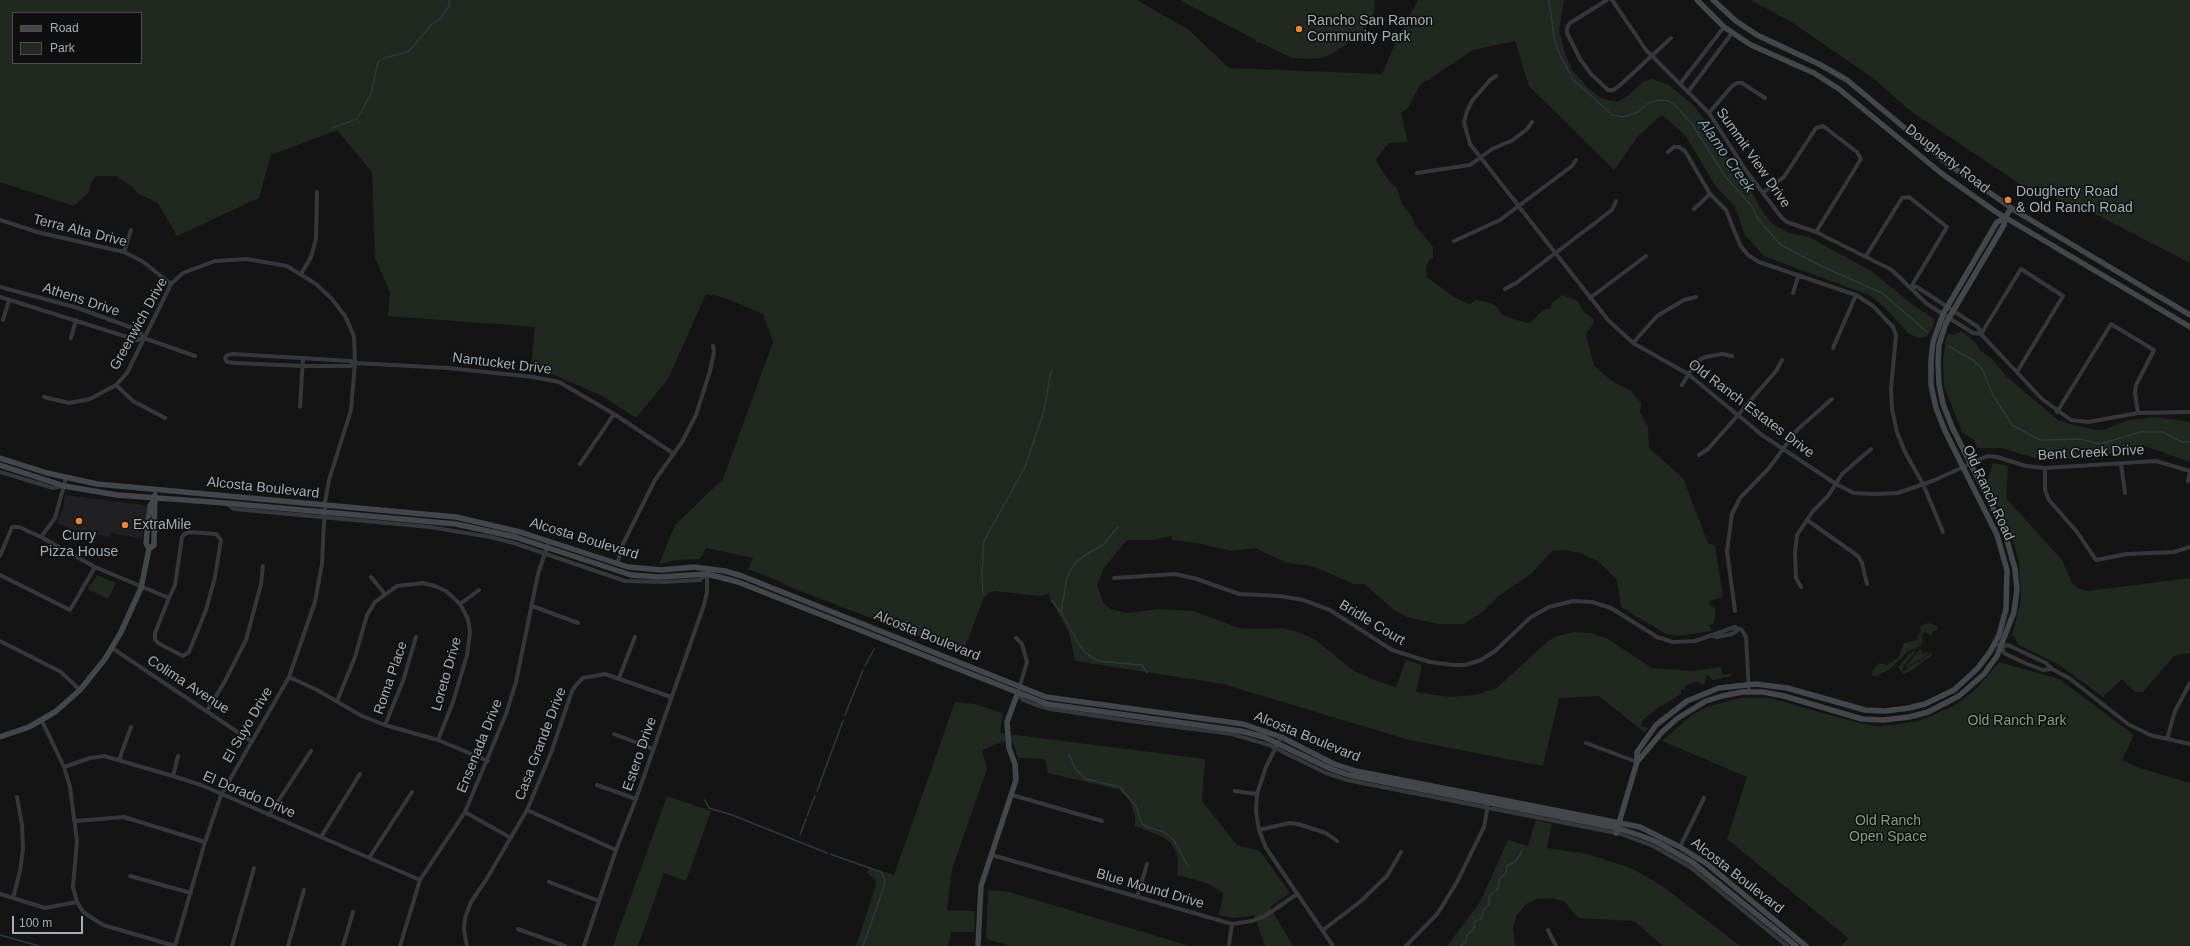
<!DOCTYPE html>
<style>
body{margin:0}
#map{position:relative;width:2190px;height:946px;overflow:hidden;background:#141415;font-family:Helvetica,sans-serif}
canvas{display:block}
.legend{position:absolute;left:12px;top:12px;width:130px;height:52px;box-sizing:border-box;background:#0f0f10;border:1px solid #4b4f52;margin:0;padding:5px 7px;list-style:none;font-size:12px;color:#a5aeb5}
.legend li{display:flex;align-items:center;gap:8px;height:20px}
.legend b{width:20px;border:1px solid #4b4f52}
.scale{position:absolute;left:12px;top:916px;width:71px;height:18px;box-sizing:border-box;border:2px solid #a5aeb5;border-top:0;padding-left:5px;font-size:12px;line-height:14px;white-space:nowrap;color:#a5aeb5;-webkit-text-stroke:3px #0f0f10;paint-order:stroke}
</style>
<div id="map">
<canvas width="2190" height="946"></canvas>
<ul class="legend">
<li><b style="height:5px;background:#43464a"></b>Road</li>
<li><b style="height:11px;background:#202820"></b>Park</li>
</ul>
<div class="scale">100 m</div>
</div>
<script>
const context = document.querySelector('canvas').getContext('2d');
context.lineJoin = 'round';
function fillPath(path, color) {
  context.fillStyle = color;
  context.fill(path, 'evenodd');
}
function poly(rows) {
  const path = new Path2D();
  for (const r of rows) {
    path.moveTo(r[0], r[1]);
    for (let i = 2; i < r.length; i += 2) path.lineTo(r[i], r[i + 1]);
  }
  return path;
}
function stroke(path, color, width, dash) {
  context.strokeStyle = color;
  context.lineWidth = width;
  context.lineCap = dash ? 'butt' : 'round';
  context.setLineDash(dash || []);
  context.stroke(path);
}
function label(font, color, halo, rows, align = 'center') {
  context.font = font + ' Helvetica,sans-serif';
  context.lineWidth = 3;
  context.setLineDash([]);
  context.textBaseline = 'middle';
  context.strokeStyle = halo;
  context.fillStyle = color;
  for (const [text, x, y, turn = 0] of rows) {
    context.save();
    context.translate(x, y);
    context.rotate((+turn || 0) * Math.PI / 180);
    context.textAlign = isNaN(turn) ? turn : align;
    if (halo) context.strokeText(text, 0, 0);
    context.fillText(text, 0, 0);
    context.restore();
  }
}
fillPath(poly([
 [65,495,144,505,147,508,142,539,112,533,110,537,73,530,57,523,63,509]
]), '#202022');
fillPath(poly([
 [0,0,1137,0,1189,30,1229,68,1382,74,1399,35,1418,0,1564,0,1559,30,1562,42,1566,57,1573,71,1588,88,1601,98,1616,102,1625,98,1644,81,1653,79,1669,85,1693,105,1703,118,1737,173,1749,187,1761,209,1772,224,1789,233,1809,237,1871,271,1917,308,1933,318,1934,324,1927,337,1918,338,1908,333,1885,308,1871,296,1764,256,1745,235,1735,207,1715,185,1685,135,1662,115,1639,135,1614,170,1529,86,1515,41,1473,50,1420,85,1408,108,1401,113,1408,142,1389,143,1375,160,1390,182,1397,188,1402,204,1411,215,1415,225,1433,247,1433,258,1429,260,1426,268,1427,277,1454,297,1469,304,1476,300,1491,303,1496,306,1502,315,1523,322,1530,323,1544,309,1551,308,1552,303,1562,295,1578,301,1583,311,1593,319,1594,323,1586,334,1594,366,1612,381,1631,391,1641,403,1640,413,1648,426,1649,448,1683,478,1708,543,1715,546,1723,597,1710,601,1708,604,1716,609,1714,623,1709,625,1712,631,1679,636,1666,634,1621,607,1617,580,1599,562,1580,553,1566,550,1552,551,1532,573,1500,595,1482,612,1464,624,1438,624,1407,617,1393,609,1364,584,1354,584,1315,567,1285,562,1255,548,1231,551,1197,543,1172,540,1172,536,1152,540,1127,540,1104,568,1097,585,1103,603,1111,609,1127,613,1159,609,1194,611,1236,627,1249,629,1281,628,1298,632,1314,639,1353,670,1374,680,1396,687,1406,660,1422,665,1416,692,1450,697,1475,695,1497,688,1548,641,1557,636,1574,632,1591,633,1608,639,1652,668,1692,671,1721,667,1722,674,1724,675,1733,673,1731,676,1716,680,1712,680,1708,675,1707,676,1704,684,1701,684,1698,681,1686,685,1684,687,1687,691,1681,689,1681,694,1665,704,1660,706,1643,720,1641,726,1648,728,1645,733,1599,696,1559,698,1543,766,1409,740,1223,684,1075,661,1070,635,1048,594,1039,596,995,591,989,593,984,597,963,653,787,586,777,580,748,569,753,558,706,548,700,559,677,560,659,564,675,525,723,479,773,342,763,314,722,297,706,294,668,379,636,418,604,397,555,375,531,368,535,327,388,316,390,292,375,258,372,172,337,130,271,155,259,198,177,236,158,203,137,193,131,186,115,176,96,176,91,182,89,192,74,206,0,182],
 [13,13,141,13,141,63,13,63],
 [1179,0,1375,0,1374,12,1362,33,1332,54,1322,58,1309,59,1292,58,1259,42,1258,43,1255,42,1256,40],
 [1750,0,2190,0,2190,263,2097,215,2020,184,1908,109,1873,78,1790,21],
 [1962,331,1976,343,1980,350,1993,360,2007,377,2059,421,2095,430,2104,430,2129,420,2157,417,2190,422,2190,462,2145,446,2088,458,2078,459,2034,458,2001,448,1977,448,1974,440,1962,432,1944,386,1943,359,1946,339,1948,334,1954,335],
 [1993,463,2008,466,2006,498,2062,560,2072,583,2079,589,2087,591,2190,578,2190,654,2188,653,2174,656,2143,692,2135,692,2122,679,2103,697,2058,664,2017,644,2015,637,2012,636,2021,600,2019,562,2012,537,1987,482],
 [97,575,116,583,108,599,88,589],
 [1928,623,1937,626,1938,629,1932,632,1932,636,1925,632,1921,636,1923,642,1920,646,1907,652,1889,670,1876,676,1872,676,1872,672,1879,663,1887,665,1898,658,1904,643,1917,640,1918,638,1917,636,1920,634,1921,631,1920,626],
 [1921,648,1922,653,1931,652,1904,669],
 [1918,649,1903,667,1903,671,1931,653,1932,655,1911,671,1903,674,1898,667,1909,654],
 [1999,662,2059,679,2134,735,2122,760,2137,767,2190,783,2190,946,1841,946,1848,938,1727,839,1747,777,1662,741,1692,715,1709,706,1740,698,1770,698,1855,722,1876,726,1895,725,1918,721,1954,706,1976,689],
 [955,702,975,704,1003,713,1000,733,1205,759,1202,801,1237,845,1260,851,1290,893,1270,907,1293,946,1265,946,1254,915,1234,918,1218,915,1223,899,1223,893,1207,883,1177,875,1178,857,1171,843,1163,837,1135,826,1135,816,1130,802,1120,790,1048,773,1045,759,1018,758,1013,743,1002,742,982,750,987,769,952,869,947,910,975,911,974,932,951,932,948,946,856,946,876,885,875,879,867,873,869,867,894,875],
 [667,796,711,811,686,881,664,873,638,946,613,946],
 [1536,820,1552,824,1547,848,1587,854,1633,869,1665,888,1740,946,1663,946,1634,921,1578,918,1565,902,1552,898,1537,899,1526,904,1516,916,1513,929,1515,946,1447,946,1480,902,1508,840,1528,846],
 [988,890,1009,892,1190,946,1011,946,986,939]
]), '#202820');
stroke(poly([
 [1549,0,1554,37,1558,51,1573,80,1596,100,1612,115,1624,117,1638,112,1647,104,1659,100,1669,101,1676,106,1692,124,1725,176,1751,205,1758,219,1781,245,1821,266,1882,293,1927,332],
 [332,128,357,119,371,94,378,62,384,58,404,53,410,50,431,25,441,18,449,6,449,0],
 [1948,346,1973,360,1982,369,1993,395,2012,425,2040,440,2080,439,2100,444,2141,432,2163,432,2182,442,2190,442],
 [1118,527,1104,544,1081,558,1073,566,1067,577,1061,612,1080,646,1087,654,1098,661,1142,665,1147,673],
 [983,594,982,572,984,541,1025,467,1044,411,1051,371],
 [1051,600,1061,612],
 [865,666,874,649],
 [845,715,863,670],
 [1069,754,1076,770,1086,779,1120,787,1136,806,1141,822,1145,826,1164,832,1173,839,1188,866],
 [817,791,843,721],
 [705,800,709,808,732,815,827,853],
 [807,816,815,796],
 [800,835,806,819],
 [830,854,881,872,884,877,885,884,863,946],
 [0,935,39,946],
 [1460,946,1466,942,1467,935,1474,929,1474,922,1482,918,1483,911,1489,904,1489,896,1498,889,1499,880,1506,873,1507,866,1516,861,1522,851]
]), '#2d3a3e', 1.5);
stroke(poly([
 [1607,0,1570,23,1567,28,1567,33,1580,59,1591,74,1608,90,1613,90,1619,86,1671,38],
 [1612,0,1646,50,1709,113,1747,172,1782,218,1787,222,1816,232,1892,270,1927,304,1973,333,1981,334],
 [1496,76,1490,80,1472,101,1467,111,1464,122,1470,144,1608,320,1633,343,1688,374,1762,435,1836,484,1854,493,1875,494,1898,493,1935,480,1987,456,1997,457,2026,466,2045,468,2156,461,2190,471],
 [1680,84,1724,27],
 [1688,92,1732,33],
 [1709,113,1732,86,1737,83,1742,83,1765,98],
 [1668,152,1674,147,1679,147,1685,151,1710,194,1726,210,1740,245,1748,255,1759,262,1856,295,1873,306,1893,327,1896,335,1891,389,1892,409,1897,432,1905,452,1923,484,1943,532],
 [1417,173,1470,165,1492,149,1513,140,1527,129,1532,122],
 [1764,192,1784,177,1816,128,1823,126,1857,152,1861,159,1816,232],
 [1694,209,1710,194],
 [0,220,37,232,124,252,142,261,171,284],
 [1454,241,1500,220,1572,166,1576,160],
 [124,252,131,230],
 [1866,256,1902,198,1909,197,1947,227,1911,287],
 [301,274,311,257,316,239,317,192],
 [0,287,78,308,138,330,144,338],
 [1911,287,1917,287,1978,327,1981,334,2042,399,2071,420,2088,422,2138,413,2190,412],
 [1505,289,1516,283,1612,210,1616,201],
 [1793,293,1798,277],
 [0,297,137,340,144,338],
 [1590,298,1646,256],
 [3,320,9,300],
 [1981,334,2021,269,2063,296,2017,372],
 [71,338,76,320],
 [144,338,195,356],
 [1633,343,1657,316,1684,300,1696,297],
 [1833,348,1856,295],
 [355,363,350,366,303,366,234,363,227,362,225,358,227,355,233,354,351,361,355,363,448,368,533,377,559,382,614,414,674,454],
 [116,385,133,401,165,418],
 [1682,385,1696,362,1705,357,1722,354,1732,356],
 [44,397,69,403,90,399,116,385,127,373,171,284,183,273,215,261,247,259,287,266,316,284,332,299,345,316,354,336,355,363,351,410,329,480,325,502,322,564,315,602,289,677,221,795,205,842,175,946],
 [300,407,303,358],
 [2057,412,2111,324,2154,350,2136,385,2135,394,2138,413],
 [1699,455,1708,449,1739,414,1776,371,1782,360],
 [580,464,614,414],
 [2121,464,2125,493],
 [2045,468,2045,490,2049,500,2077,532,2096,560,2127,554,2174,552,2190,547],
 [0,472,53,488,63,486],
 [2188,481,2190,473],
 [226,503,234,509,430,527,490,537,514,543,625,581,663,582,700,580,707,574],
 [1807,520,1858,556,1862,563,1867,584],
 [41,537,55,518,66,478],
 [0,556,12,527,19,527,41,537,95,567,169,598,175,585,182,537,185,534,189,532,216,534,221,540,215,577,206,610,189,652,183,656,158,643,155,639,155,633,169,598],
 [617,564,623,544,655,480,682,442,696,415,710,371,714,352,713,346],
 [0,575,70,610,95,567],
 [371,577,384,593],
 [1114,578,1175,574,1197,579,1239,594,1280,596,1303,600,1330,610,1392,650,1430,662,1453,665,1465,665,1481,660,1495,651,1531,617,1549,607,1573,601,1592,602,1611,608,1657,637,1673,642,1695,641,1735,627,1742,630,1746,637,1749,692],
 [1801,587,1796,578,1795,552,1797,535,1813,511,1828,496,1842,474,1871,449],
 [460,604,479,590],
 [532,606,578,623],
 [1735,611,1727,551,1732,514,1740,498,1769,468,1797,430,1832,399],
 [1712,636,1717,637,1732,634,1739,629],
 [1016,638,1022,644,1027,662,1018,692,1023,700,1036,705,1050,709,1130,721,1232,734,1269,745,1326,773,1347,780,1621,834,1653,846,1690,867,1787,946],
 [0,641,61,672,80,690],
 [1994,643,2002,647,2008,645,2046,663,2052,669,2069,678,2128,724,2150,735,2190,744],
 [2002,647,2004,653,2027,664,2043,670,2052,669],
 [112,648,251,741],
 [289,677,317,690,362,716,385,725,438,740,488,761],
 [619,678,635,637],
 [337,701,355,657,367,615,375,602,397,586,423,583,435,586,446,591,460,604,468,619,470,632,467,655,453,702,438,740],
 [207,711,225,681,246,640,261,584,263,566],
 [42,721,64,767,70,787,77,841,73,887,77,902,83,912,103,925,175,946],
 [385,725,403,681,416,637],
 [614,734,653,749],
 [1281,737,1266,767,1257,794,1256,812,1259,830,1266,848,1333,946],
 [2167,739,2175,711,2190,683],
 [1586,743,1637,762],
 [119,760,131,727],
 [64,767,90,758,104,756,173,776,201,785,420,880],
 [173,776,178,756],
 [597,785,636,799],
 [1235,791,1257,794],
 [1012,795,1102,821],
 [527,810,616,850],
 [465,812,511,838],
 [269,815,311,751],
 [76,821,124,817,205,842],
 [1259,830,1289,823,1298,824,1326,833,1337,841],
 [321,837,360,774],
 [1680,847,1704,798],
 [992,855,1232,924,1252,921,1265,916,1297,894],
 [369,858,412,792],
 [130,876,191,893],
 [549,882,599,901],
 [0,894,45,908,77,902],
 [1137,897,1147,864],
 [13,898,20,871,23,849,22,825,17,797],
 [518,929,565,946],
 [1323,930,1361,901,1387,876,1401,852],
 [1548,930,1556,946],
 [1229,944,1232,924],
 [232,946,254,868],
 [288,946,304,890],
 [343,946,353,912],
 [400,946,420,880,465,812,506,714,516,682,538,574,549,541],
 [467,946,464,930,465,918,471,902,486,880,527,810,551,753,572,691,577,684,583,678,605,674,671,697],
 [584,946,616,850,636,799,704,605,707,592,707,573],
 [1406,946,1438,913,1457,882,1484,827,1488,805]
]), '#35373a', 4);
stroke(poly([
 [1697,0,1724,27,1751,45,1814,73,1839,89,1941,173,1996,212,2190,327],
 [1713,0,1736,21,1757,35,1819,64,1847,80,1948,164,2019,213,2190,315],
 [0,458,47,473,97,484,456,517,520,532,628,567,662,570,694,567,725,571,742,576,1046,697,1243,724,1281,737,1334,764,1356,771,1640,827,1680,847,1707,864,1806,946],
 [0,465,64,486,117,495,225,503,456,524,515,537,631,575,659,577,707,574,738,582,1047,704,1241,731,1264,737,1331,769,1349,775,1617,828,1639,835,1657,842,1692,862,1796,946],
 [149,549,146,543,148,522,150,506,155,498],
 [0,737,29,727,55,712,80,690,105,659,121,632,141,588,149,549,154,545,155,495],
 [1637,762,1663,731,1678,718,1706,701,1722,696,1742,692,1763,692,1784,696,1862,719,1884,720,1909,717,1928,712,1959,696,1984,674,1997,656,2014,612,2017,589,2015,569,2004,530,1952,427,1943,404,1939,384,1938,362,1939,345,1946,323,2004,225,2005,218,2011,208],
 [1616,833,1637,762,1637,752,1656,725,1687,701,1719,688,1756,684,1787,688,1865,710,1885,711,1909,708,1925,704,1954,690,1977,669,1990,652,1999,635,2006,609,2007,570,1997,535,1945,431,1936,408,1931,385,1931,360,1933,342,1943,314,1997,222,2005,218],
 [978,946,981,886,1016,780,1015,764,1009,748,1007,722,1018,692]
]), '#43464a', 5.5);
for (const [x, y, r, color] of [
 [1299,29,4,"#ee8432"],
 [2008,200,4,"#ee8432"],
 [79,521,4,"#ee8432"],
 [125,525,4,"#ee8432"]
]) {
  const dot = new Path2D();
  dot.arc(x, y, r, 0, 2 * Math.PI);
  context.fillStyle = color;
  context.fill(dot);
  stroke(dot, '#0f0f10', 1.5);
}
label('14px', '#a5aeb5', '#0f0f10', [
 ["Rancho San Ramon",1307,21],
 ["Community Park",1307,37],
 ["Dougherty Road",2016,192],
 ["& Old Ranch Road",2016,208],
 ["ExtraMile",133,525],
 ["Curry",79,536,"center"],
 ["Pizza House",79,552,"center"]
], 'left');
label('14px', '#a5aeb5', '#0f0f10', [
 ["Summit View Drive",1753,158,55],
 ["Dougherty Road",1947,159,38],
 ["Terra Alta Drive",80,231,14],
 ["Athens Drive",81,300,18],
 ["Greenwich Drive",139,324,-61],
 ["Nantucket Drive",502,364,7],
 ["Old Ranch Estates Drive",1751,409,37],
 ["Bent Creek Drive",2091,453,-3],
 ["Alcosta Boulevard",263,488,6],
 ["Old Ranch Road",1988,493,65],
 ["Alcosta Boulevard",584,539,17],
 ["Bridle Court",1372,623,31],
 ["Alcosta Boulevard",927,636,22],
 ["Loreto Drive",447,674,-74],
 ["Roma Place",391,678,-71],
 ["Colima Avenue",188,685,33],
 ["El Suyo Drive",248,725,-60],
 ["Alcosta Boulevard",1307,737,22],
 ["Casa Grande Drive",541,744,-69],
 ["Ensenada Drive",480,746,-68],
 ["Estero Drive",640,754,-71],
 ["El Dorado Drive",249,795,23],
 ["Alcosta Boulevard",1737,876,38],
 ["Blue Mound Drive",1150,889,16]
]);
label('14px', '#82a07d', '#0f0f10', [
 ["Old Ranch Park",2017,721],
 ["Old Ranch",1888,821],
 ["Open Space",1888,837]
]);
label('italic 15px', '#7da4b0', '#0f0f10', [
 ["Alamo Creek",1726,156,55]
]);
</script>
